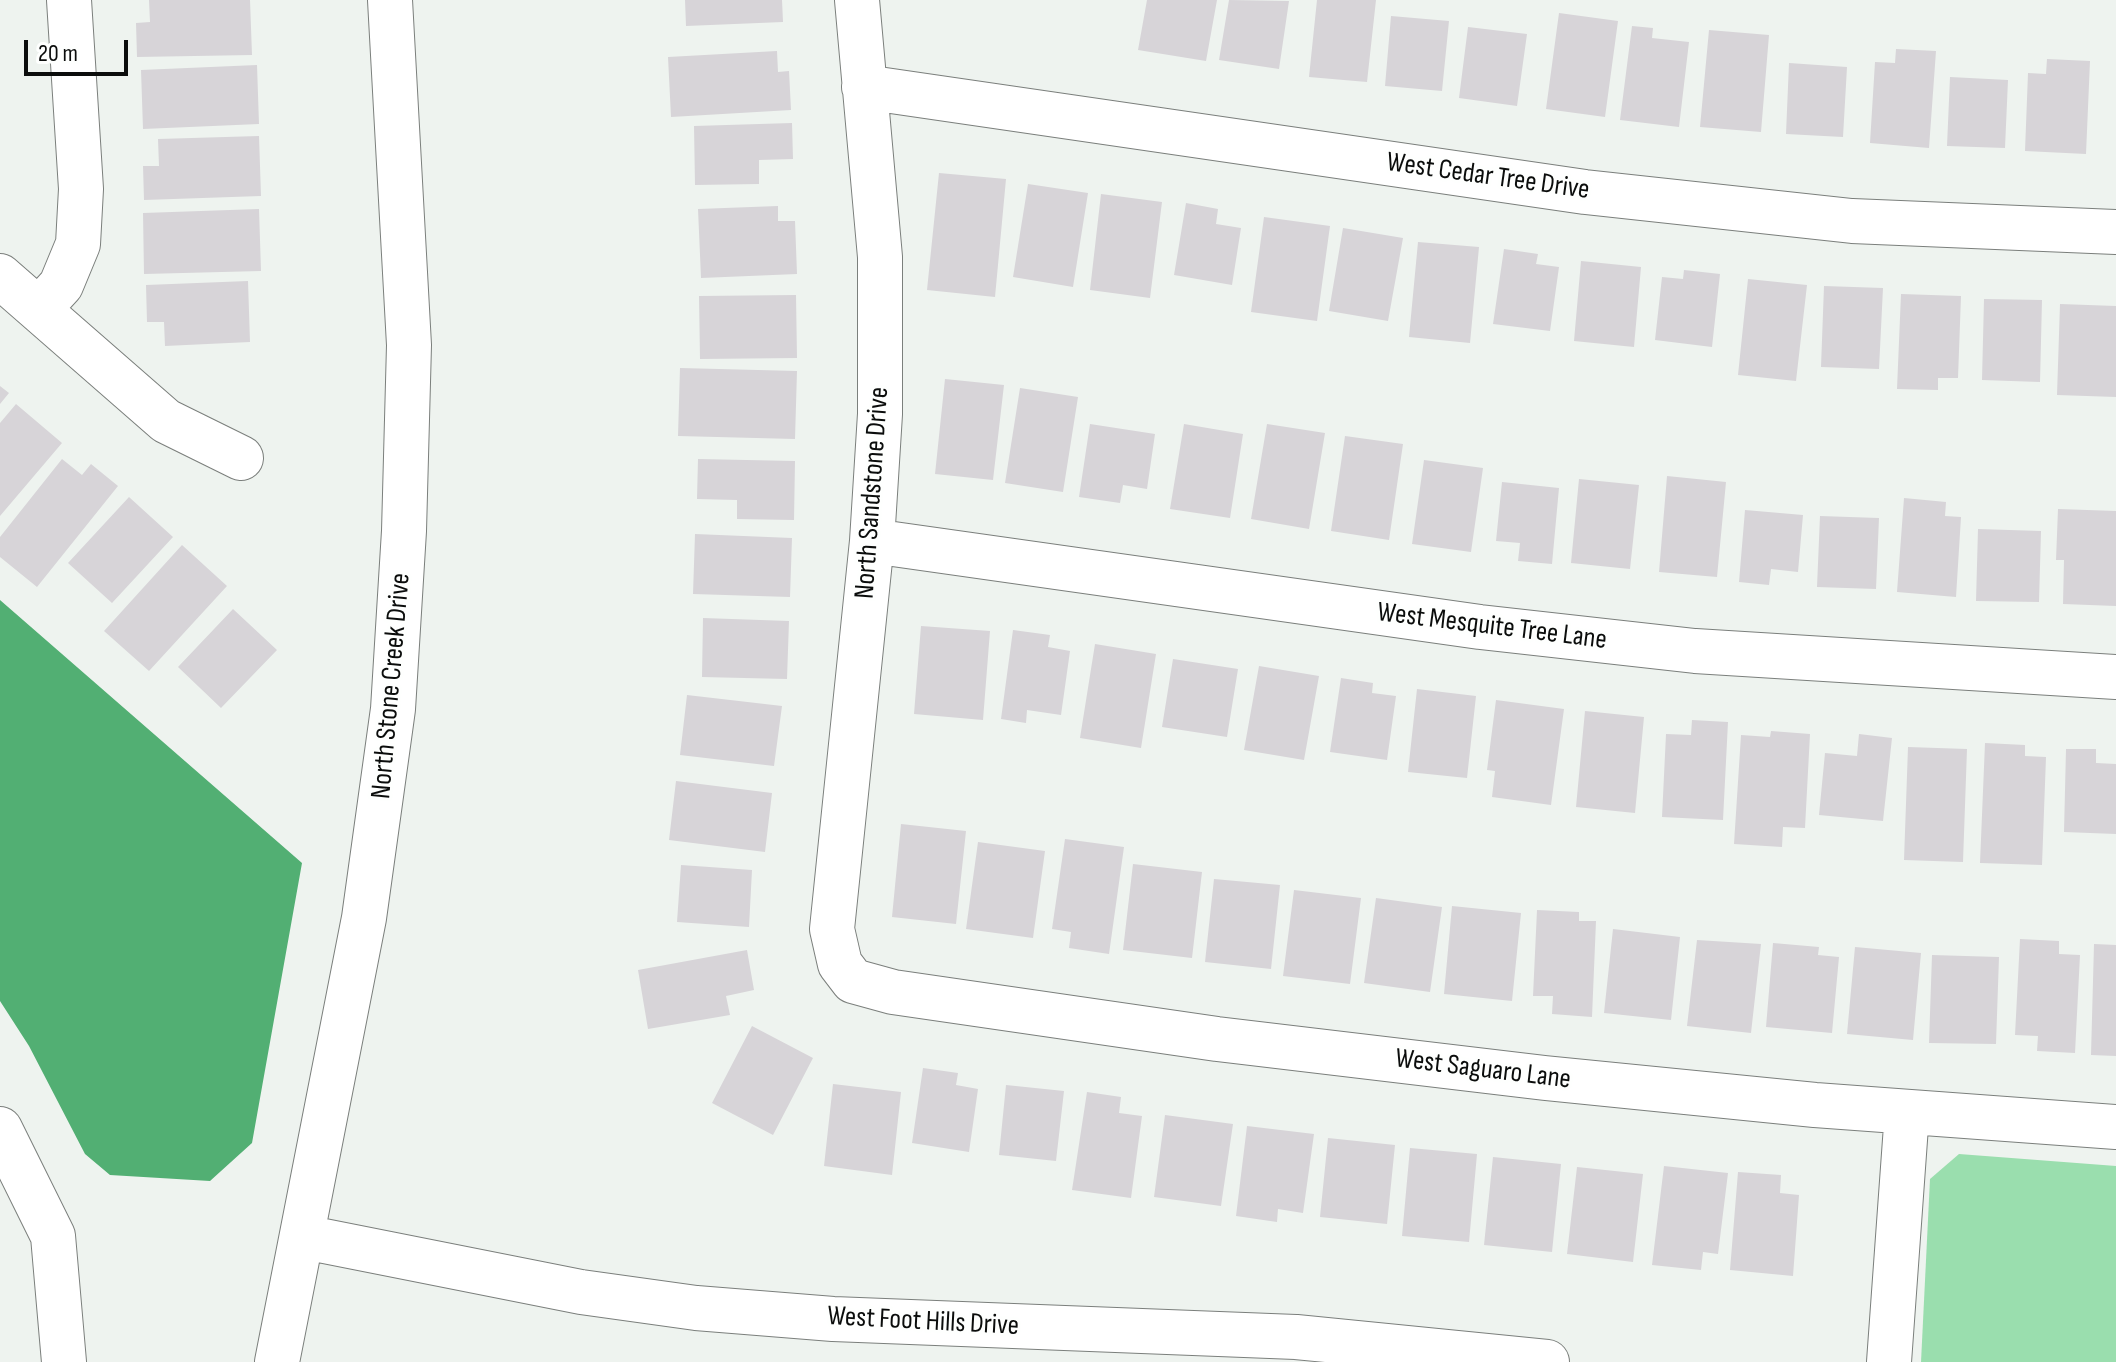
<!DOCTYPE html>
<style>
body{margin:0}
#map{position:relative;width:2116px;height:1362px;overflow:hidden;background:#eef3ef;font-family:"Sofia Sans Condensed",sans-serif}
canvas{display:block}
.scale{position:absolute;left:24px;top:40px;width:104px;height:36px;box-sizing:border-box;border:4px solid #0b0d0c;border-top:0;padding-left:10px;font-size:24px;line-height:28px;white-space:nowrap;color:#0b0d0c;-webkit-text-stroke:6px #fefffe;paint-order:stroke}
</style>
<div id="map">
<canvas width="2116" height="1362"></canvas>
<div class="scale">20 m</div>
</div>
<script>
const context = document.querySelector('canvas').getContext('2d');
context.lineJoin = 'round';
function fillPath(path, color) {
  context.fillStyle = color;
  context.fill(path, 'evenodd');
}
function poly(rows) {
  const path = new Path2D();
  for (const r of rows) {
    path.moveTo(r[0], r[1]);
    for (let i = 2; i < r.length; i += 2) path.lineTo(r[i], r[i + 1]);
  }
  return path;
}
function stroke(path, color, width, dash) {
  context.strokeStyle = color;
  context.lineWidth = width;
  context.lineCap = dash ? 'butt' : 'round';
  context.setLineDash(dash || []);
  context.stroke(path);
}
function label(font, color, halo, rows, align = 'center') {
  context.font = font + ' "Sofia Sans Condensed",sans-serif';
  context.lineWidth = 7;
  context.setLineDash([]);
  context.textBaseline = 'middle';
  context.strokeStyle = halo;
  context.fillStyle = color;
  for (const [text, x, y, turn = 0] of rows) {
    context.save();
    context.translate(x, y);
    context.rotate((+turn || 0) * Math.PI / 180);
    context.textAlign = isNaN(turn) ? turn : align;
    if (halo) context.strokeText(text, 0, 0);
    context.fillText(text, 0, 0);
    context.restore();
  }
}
fillPath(poly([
 [1959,1154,2116,1166,2116,1362,1921,1362,1930,1179]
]), '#9adeae');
fillPath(poly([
 [0,600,302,863,252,1143,210,1181,110,1175,85,1154,29,1046,0,1001]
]), '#52af73');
fillPath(poly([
 [149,0,250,0,252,55,137,57,136,23,150,22],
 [685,0,782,0,783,22,686,26],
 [1147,0,1217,0,1206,61,1138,50],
 [1229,0,1289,1,1279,69,1219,60],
 [1317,0,1376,0,1367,82,1309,77],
 [1559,13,1618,21,1605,117,1546,109],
 [1391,16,1449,21,1442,91,1385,86],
 [1632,26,1653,28,1652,38,1689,42,1679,127,1620,120],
 [1468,27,1527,34,1517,106,1459,98],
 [1709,30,1769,35,1761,132,1700,127],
 [1896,49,1936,51,1929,148,1870,143,1875,62,1895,63],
 [777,51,778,72,789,71,791,110,671,117,668,57],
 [2047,59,2090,61,2086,154,2025,151,2028,73,2046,74],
 [1789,63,1847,67,1843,137,1786,134],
 [257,65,259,124,143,129,141,70],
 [1950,77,2008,80,2005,148,1947,146],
 [792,123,793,159,759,160,759,184,695,185,694,126],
 [259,136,261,196,144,200,143,166,159,166,158,139],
 [939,173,1006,179,995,297,927,290],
 [1028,184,1088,193,1073,287,1013,277],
 [1101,194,1162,202,1150,298,1090,290],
 [1186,203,1218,209,1216,224,1241,228,1232,285,1174,275],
 [778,206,778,221,795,221,797,274,701,278,698,209],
 [259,209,261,271,144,274,143,213],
 [1264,217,1330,226,1317,321,1251,312],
 [1343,228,1403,238,1388,321,1329,311],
 [1418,242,1479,247,1470,343,1409,337],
 [1504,249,1538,254,1536,264,1559,267,1550,331,1493,324],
 [1581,261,1641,267,1634,347,1574,341],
 [1684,270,1720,274,1712,347,1655,340,1662,277,1683,279],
 [1748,279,1807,285,1796,381,1738,375],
 [248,281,250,342,165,346,164,322,147,322,146,285],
 [1824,286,1883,288,1879,369,1821,367],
 [1901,294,1961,296,1958,378,1938,378,1938,390,1897,389],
 [796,295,797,358,700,359,699,296],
 [1984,299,2042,300,2040,382,1982,380],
 [2060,304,2116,306,2116,397,2057,395],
 [680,368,797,371,795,439,678,436],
 [945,379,1004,385,993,480,935,474],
 [0,386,9,393,0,404],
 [1020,388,1078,397,1063,492,1005,483],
 [16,404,62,443,0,516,0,423],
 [1090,424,1155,434,1147,489,1123,485,1120,503,1079,497],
 [1184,424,1243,434,1230,518,1170,509],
 [1267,424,1325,433,1309,529,1251,519],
 [1345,436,1403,444,1389,540,1331,531],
 [62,459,82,475,91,464,118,486,37,587,0,557,0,537],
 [698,459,795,461,794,520,737,519,737,500,697,499],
 [1424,460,1483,468,1471,552,1412,544],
 [1667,476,1726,482,1717,577,1659,572],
 [1579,479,1639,485,1630,569,1571,563],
 [1502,482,1559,488,1552,564,1518,561,1520,543,1496,541],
 [129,497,173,537,112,603,68,563],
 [1904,498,1946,502,1945,516,1961,517,1956,597,1897,592],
 [2058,509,2116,511,2116,606,2063,604,2064,560,2056,560],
 [1745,510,1803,515,1798,572,1771,569,1769,585,1739,582],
 [1820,516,1879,518,1876,589,1817,587],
 [1978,529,2041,531,2039,602,1976,601],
 [695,534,792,538,790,597,693,594],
 [182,545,227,586,149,671,104,631],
 [233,609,277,650,221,708,178,667],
 [703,618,789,621,787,679,702,677],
 [921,626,990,631,983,720,914,714],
 [1013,630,1050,635,1048,647,1070,651,1061,715,1027,710,1026,723,1001,719],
 [1095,644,1156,654,1141,748,1080,738],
 [1173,659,1238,669,1227,737,1162,727],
 [1259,666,1319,676,1304,760,1244,750],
 [1341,678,1373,683,1372,693,1396,696,1387,760,1330,752],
 [1417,689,1476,696,1467,778,1408,772],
 [687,695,782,706,774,766,680,755],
 [1496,700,1564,709,1551,805,1492,797,1495,771,1487,770],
 [1585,711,1644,717,1635,813,1576,807],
 [1692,720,1728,722,1723,820,1662,817,1666,734,1691,735],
 [1771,731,1810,734,1805,828,1783,827,1782,847,1734,844,1741,735,1770,737],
 [1859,734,1892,738,1883,821,1819,815,1825,753,1857,756],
 [1985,743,2025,745,2025,756,2046,757,2042,865,1980,863],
 [1908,747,1967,749,1963,862,1904,860],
 [2066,749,2096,749,2096,763,2116,764,2116,834,2064,832],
 [676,781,772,793,765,852,669,840],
 [901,824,966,831,956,924,892,917],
 [1065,839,1124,847,1109,954,1069,948,1071,932,1052,929],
 [978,842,1045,851,1033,938,966,929],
 [1133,864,1202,872,1192,958,1123,950],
 [681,865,752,870,749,927,677,922],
 [1214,879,1280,885,1271,969,1205,962],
 [1294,890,1361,898,1350,984,1283,976],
 [1376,898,1442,907,1430,992,1364,983],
 [1452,906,1521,913,1512,1001,1444,994],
 [1537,910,1579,912,1579,921,1596,921,1592,1017,1552,1014,1553,996,1533,996],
 [1613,929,1680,937,1671,1020,1604,1013],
 [2020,939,2059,941,2059,954,2080,955,2075,1053,2037,1051,2038,1036,2015,1035],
 [1697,940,1761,944,1751,1033,1687,1026],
 [1773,943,1819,947,1818,955,1839,957,1832,1033,1766,1027],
 [2094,944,2116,945,2116,1056,2091,1055],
 [1855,947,1921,953,1913,1040,1847,1034],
 [747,950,754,990,726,996,730,1015,648,1029,638,970],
 [1932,955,1999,957,1996,1044,1929,1043],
 [752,1026,813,1058,773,1135,712,1103],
 [923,1068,958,1073,956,1085,978,1089,969,1152,912,1143],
 [833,1084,901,1092,892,1175,824,1166],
 [1006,1085,1064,1091,1056,1161,999,1155],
 [1087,1092,1121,1097,1119,1113,1142,1116,1131,1198,1072,1190],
 [1165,1115,1233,1124,1221,1206,1154,1197],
 [1247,1126,1314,1134,1303,1213,1278,1209,1277,1222,1236,1216],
 [1328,1138,1395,1145,1387,1224,1320,1217],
 [1410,1148,1477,1154,1469,1242,1402,1236],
 [1493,1157,1561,1164,1552,1252,1484,1245],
 [1664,1166,1728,1173,1718,1254,1703,1252,1701,1270,1652,1265],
 [1577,1167,1643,1174,1633,1262,1567,1254],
 [1738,1172,1781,1175,1780,1193,1799,1195,1793,1276,1730,1270]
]), '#d7d4d8');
const minor = poly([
 [857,0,880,257,880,414,872,541,832,929,840,964,853,981,893,992,1217,1039,1545,1078,1815,1105,2116,1127],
 [864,87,1585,192,1852,221,2116,232],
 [0,276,166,421,241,458],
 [39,309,61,285,78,244,81,189,69,0],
 [872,541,1480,627,1695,651,2116,677],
 [0,1129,53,1236,64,1362],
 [304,1237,581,1292,696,1308,833,1319,1296,1337,1547,1362],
 [277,1362,364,918,393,709,404,531,409,345,390,0],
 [1889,1362,1907,1112]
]);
stroke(minor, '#7b7f7c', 46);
stroke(minor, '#fff', 44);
label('28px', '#0b0d0c', '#fefffe', [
 ["West Cedar Tree Drive",1488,177,8],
 ["North Sandstone Drive",873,493,-86],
 ["West Mesquite Tree Lane",1492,627,7],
 ["North Stone Creek Drive",392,686,-85],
 ["West Saguaro Lane",1483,1070,7],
 ["West Foot Hills Drive",923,1322,3]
]);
</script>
